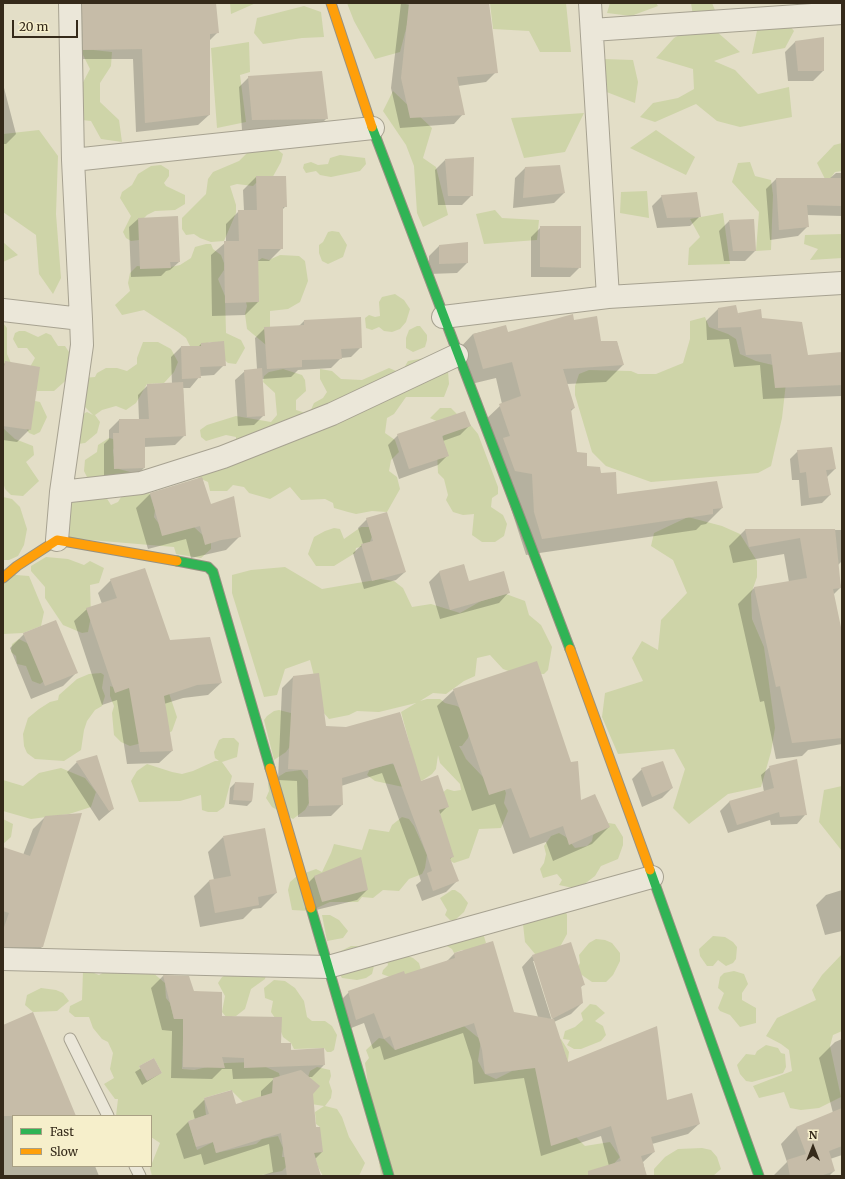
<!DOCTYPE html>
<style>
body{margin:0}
#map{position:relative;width:845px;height:1179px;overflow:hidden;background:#e3dec7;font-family:Merriweather,serif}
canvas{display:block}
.frame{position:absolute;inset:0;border:4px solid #352a1a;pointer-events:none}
.legend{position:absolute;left:12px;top:1115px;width:140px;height:52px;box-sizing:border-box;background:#f6efcb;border:1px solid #a9a084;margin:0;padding:5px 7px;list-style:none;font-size:12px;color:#352a1a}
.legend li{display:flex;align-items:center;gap:8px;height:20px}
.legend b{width:20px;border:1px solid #a9a084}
.north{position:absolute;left:793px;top:1127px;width:40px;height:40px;-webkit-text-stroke:3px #f6efcb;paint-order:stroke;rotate:0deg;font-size:11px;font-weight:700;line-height:16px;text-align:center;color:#352a1a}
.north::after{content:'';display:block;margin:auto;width:14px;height:18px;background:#352a1a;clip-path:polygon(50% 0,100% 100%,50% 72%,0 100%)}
.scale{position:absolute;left:12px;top:20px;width:66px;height:18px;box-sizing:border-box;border:2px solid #352a1a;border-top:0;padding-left:5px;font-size:12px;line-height:14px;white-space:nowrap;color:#352a1a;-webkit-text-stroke:3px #f6efcb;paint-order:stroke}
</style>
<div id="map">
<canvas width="845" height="1179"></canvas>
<div class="frame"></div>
<ul class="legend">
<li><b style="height:5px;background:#30b455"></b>Fast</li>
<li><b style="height:5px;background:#ff9f0a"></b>Slow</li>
</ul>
<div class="north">N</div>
<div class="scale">20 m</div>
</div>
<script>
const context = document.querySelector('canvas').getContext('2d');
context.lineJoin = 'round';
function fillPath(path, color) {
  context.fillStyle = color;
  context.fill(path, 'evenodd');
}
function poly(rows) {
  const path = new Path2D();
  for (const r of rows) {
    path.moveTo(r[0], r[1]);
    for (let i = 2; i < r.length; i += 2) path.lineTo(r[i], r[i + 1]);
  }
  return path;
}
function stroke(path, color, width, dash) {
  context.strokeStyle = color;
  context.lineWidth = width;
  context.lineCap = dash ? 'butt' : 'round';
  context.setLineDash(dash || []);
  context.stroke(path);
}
fillPath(poly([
 [230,3,256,3,231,14],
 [347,3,403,3,412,6,400,52,375,59,354,21],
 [490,3,566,3,571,52,540,52,529,31,493,29],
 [610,3,656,3,658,6,631,16,607,13],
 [691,3,712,3,715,10,693,16],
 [304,6,321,12,324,37,302,38,263,44,254,33,257,18],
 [785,20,794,31,785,48,752,54,758,26],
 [690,29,716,31,740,52,714,61,735,70,758,94,789,87,792,117,740,127,717,121,696,104,655,122,640,117,653,103,678,98,694,89,693,69,656,58,674,38],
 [249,42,250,72,240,75,246,122,217,128,211,48],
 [78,45,85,49,112,52,111,66,100,83,100,102,119,120,122,142,101,139,91,121,73,119,79,90,90,69],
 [603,59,633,60,638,82,635,103,604,91],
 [393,91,432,128,423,158,436,167,448,215,423,227,417,213,414,166,406,145,383,111],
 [584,113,565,152,524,158,511,118],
 [39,130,58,156,56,214,61,278,53,294,39,274,36,235,3,212,3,134],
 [656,130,695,157,686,175,630,148],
 [842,143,842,171,835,172,827,183,817,163,834,145],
 [273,146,283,154,281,162,271,180,256,183,253,186,237,184,230,186,236,205,236,213,224,241,211,242,200,238,194,234,186,235,182,229,182,218,206,194,208,179,213,172,239,161,248,152],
 [340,155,365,158,366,164,360,171,331,177,320,175,316,171,306,173,303,168,304,164,311,162,318,165,328,164,330,158],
 [750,162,755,176,771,180,773,195,771,250,756,251,759,212,732,182,738,163],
 [161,165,169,170,169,176,164,183,166,186,185,195,185,204,175,210,155,211,147,215,142,220,139,240,131,241,126,238,123,232,131,216,120,198,122,192,132,185,138,174,151,166],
 [647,191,649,218,620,213,621,192],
 [495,210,502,218,539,220,537,240,484,244,476,214],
 [723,213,730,264,688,265,689,248,700,237,690,219],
 [332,231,339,232,347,245,343,257,328,264,322,261,319,253,319,245,323,242,328,232],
 [842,234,842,258,810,260,818,249,804,244,805,235],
 [3,242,18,255,3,262],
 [206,244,211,244,213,249,221,255,224,263,224,270,218,279,225,296,226,333,241,340,245,348,236,364,228,363,221,357,218,342,209,342,200,351,190,346,186,338,178,332,144,310,122,315,115,305,130,291,128,283,130,273,137,266,166,268,180,265,191,258,195,247],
 [280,255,299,256,305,261,308,281,300,302,288,309,270,311,270,333,266,345,247,329,245,314,247,306,244,295,255,263,262,258,269,260],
 [395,294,404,300,410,309,406,322,400,329,392,332,384,331,379,327,372,330,366,328,365,318,369,315,375,317,380,316,379,302,382,297],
 [705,317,709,327,728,334,736,339,740,354,756,361,781,367,787,374,782,418,771,466,758,473,651,482,606,466,592,452,575,395,575,386,579,374,589,370,631,371,638,374,656,374,683,363,690,339,690,321],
 [3,323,7,328,7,354,11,363,3,382],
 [417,326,420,326,427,335,427,340,425,347,413,352,406,348,406,338,409,330],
 [19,331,25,331,38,337,46,333,51,335,58,346,65,346,73,358,72,375,54,391,37,391,30,377,30,367,35,358,27,348,18,348,13,339,15,333],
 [143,342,158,342,171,349,178,362,174,372,164,383,147,384,136,403,126,410,116,406,102,410,95,415,100,422,97,433,85,443,78,444,71,420,87,412,93,415,85,407,82,402,83,378,95,377,97,373,106,368,117,368,127,371,137,364,137,358],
 [436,356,448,371,449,384,444,397,406,397,394,414,387,418,385,433,395,440,399,452,391,460,389,471,397,477,400,489,387,512,372,511,356,514,348,512,334,508,333,503,325,499,301,500,290,487,270,499,249,493,244,487,233,485,227,491,210,491,208,482,195,476,236,445,236,437,226,435,206,441,201,437,200,430,207,425,236,416,271,422,277,415,275,393,263,382,264,376,269,372,283,369,302,375,305,380,306,391,296,400,296,410,309,414,314,403,323,398,327,392,320,379,320,369,332,371,341,379,362,380,389,368,401,373,408,361],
 [35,401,40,402,47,417,40,432,34,435,29,433,23,424],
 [440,408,451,408,457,414,469,423,478,434,498,487,498,494,492,498,491,507,503,515,507,524,504,536,495,542,482,542,472,535,474,514,463,515,453,512,446,500,448,495,444,479,438,473,437,452,447,426,430,418],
 [3,428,15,439,33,446,34,455,26,462,39,481,23,496,11,495,5,489,3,482],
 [109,438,113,439,116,444,113,450,115,464,119,469,130,472,126,476,88,479,84,471,85,460,97,452,98,445],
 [137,489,149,492,155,510,154,517,162,528,194,527,211,543,211,549,201,558,176,554,174,547,66,538,72,494,104,494,111,505,118,502,123,494],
 [3,497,12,499,20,507,27,529,24,545,18,556,9,560,3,560],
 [688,517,722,526,740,534,757,561,757,577,751,594,752,619,764,647,775,728,771,752,761,787,728,794,689,824,673,808,685,769,674,749,618,754,602,717,605,693,643,681,632,658,642,641,658,650,661,620,687,593,673,560,651,546,654,533],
 [361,527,369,527,372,536,369,545,356,548,355,553,334,566,316,566,308,554,314,537,325,531,334,528,340,529,344,539],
 [46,557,68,559,84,565,90,561,104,568,99,583,90,585,91,616,88,632,82,633,63,625,45,598,45,587,31,571,31,566],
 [285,567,322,589,381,579,394,581,403,588,412,607,431,604,460,613,481,601,506,594,525,601,529,615,541,625,552,647,548,670,544,674,514,673,503,669,490,655,477,658,475,676,464,681,446,694,433,693,420,701,427,699,440,699,445,703,457,706,464,711,470,729,468,738,462,746,459,746,462,751,466,759,483,777,503,785,506,793,504,803,508,811,501,828,479,829,469,858,454,863,447,859,437,819,441,794,447,789,454,791,461,790,460,784,440,763,438,755,436,769,432,774,423,780,403,787,375,781,367,775,370,769,391,764,399,765,411,749,401,712,416,703,379,712,357,711,349,715,329,719,323,712,310,660,285,669,277,695,264,697,232,593,232,575,251,570],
 [3,574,29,576,44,612,41,626,23,633,3,634],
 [19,639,27,643,33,650,44,674,43,682,40,684,32,681,26,666,17,664,16,656,11,652,12,644],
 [101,673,104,675,102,688,105,696,102,706,95,710,87,721,84,730,81,750,64,761,35,759,27,753,24,746,23,734,28,718,39,709,50,702,58,700,59,695,77,679,89,674],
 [121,682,168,690,177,717,172,731,162,738,130,746,121,742,114,735,112,713,114,706,110,696,110,686,113,687],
 [279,710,291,713,291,745,286,752,274,760,264,720,267,716,274,711],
 [223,738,234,738,239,743,237,757,222,762,232,776,224,807,217,812,208,812,202,810,201,795,180,801,139,802,131,781,137,771,147,764,172,772,182,774,193,771,215,761,219,761,215,758,214,752,219,740],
 [61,768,85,778,96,792,91,807,69,814,31,819,3,811,3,780,23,786,39,773],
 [301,770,308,780,309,803,305,810,293,819,272,807,266,798,269,791,268,783,286,772],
 [842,786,842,851,819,822,824,790],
 [402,817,409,819,414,826,427,855,425,868,422,874,409,879,399,891,383,890,373,898,362,897,358,902,330,902,310,911,292,910,288,890,290,882,297,876,316,869,322,872,331,853,334,844,362,850,369,829,389,832,392,825],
 [3,819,13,824,11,837,3,844],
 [608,823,615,824,623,837,623,845,618,859,601,866,595,876,583,885,573,888,559,885,562,880,557,874,543,878,540,869,544,863,546,854,544,846,551,836,559,833,566,837,575,848,587,846,592,841,593,835],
 [452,890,455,890,461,894,468,903,464,912,455,920,450,920,445,915,447,910,440,898],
 [562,903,567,915,567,934,555,956,548,958,535,954,525,942,522,915],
 [322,915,330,915,339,920,348,931,343,938,327,941],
 [483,933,486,943,475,950,462,950,454,953,452,949,447,946,448,942],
 [713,936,725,937,733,942,737,947,736,959,733,963,726,966,718,960,713,966,707,966,700,956,699,949],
 [596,939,605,940,612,943,620,953,620,961,613,975,606,982,592,982,576,971,580,963,579,955,589,943],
 [351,946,357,946,366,950,373,958,374,966,372,974,366,978,357,980,342,978,333,964,339,952],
 [402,954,413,958,419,963,422,974,395,979,382,974,383,970,388,965,386,958],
 [842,954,842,1031,833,1035,830,1046,841,1097,819,1108,801,1110,790,1108,784,1092,759,1098,753,1086,792,1071,789,1050,781,1044,766,1036,777,1018,816,1000,812,990,822,975],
 [267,970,265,979,251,989,245,1009,236,1016,227,1018,222,1012,225,996,218,983,222,977,233,971],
 [83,971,89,971,99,975,106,971,152,972,165,983,166,998,170,1003,174,1019,218,1019,183,1039,182,1069,194,1070,225,1063,255,1062,279,1073,285,1098,243,1102,231,1090,204,1098,206,1115,188,1121,197,1150,213,1142,216,1153,256,1144,262,1139,278,1136,283,1148,282,1157,288,1157,293,1160,282,1171,257,1176,152,1176,150,1168,160,1143,151,1137,151,1116,116,1116,118,1099,115,1099,104,1084,114,1078,110,1069,113,1053,108,1042,102,1039,93,1028,89,1017,75,1017,69,1012,70,1006,82,1000],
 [154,1058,162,1073,146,1080,139,1066],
 [734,971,744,974,748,984,742,993,742,1000,756,1008,756,1023,740,1027,730,1015,720,1011,718,1008,724,993,718,988,720,977,724,973],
 [274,980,285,981,295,988,304,1001,307,1017,312,1021,325,1021,332,1026,337,1035,334,1050,331,1052,327,1052,324,1048,294,1049,291,1043,283,1037,277,1021,271,1012,273,1001,265,998,264,988],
 [41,988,56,990,63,993,69,1001,57,1011,33,1012,25,1005,27,995],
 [590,1004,596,1005,605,1013,595,1021,603,1026,606,1035,601,1041,581,1049,574,1049,567,1045,570,1040,563,1039,565,1031,575,1027,583,1020,581,1013],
 [464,1026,481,1040,478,1061,485,1074,496,1079,512,1071,524,1069,526,1050,561,1039,569,1052,567,1068,576,1137,585,1146,610,1142,620,1157,609,1169,612,1176,381,1176,365,1063,369,1058,366,1050,379,1038,384,1039,395,1050],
 [766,1045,778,1048,781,1053,785,1054,786,1067,783,1073,752,1082,746,1081,740,1074,737,1065,746,1054,755,1055,757,1051],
 [317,1067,330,1070,331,1076,329,1082,332,1091,331,1098,325,1106,337,1109,342,1117,349,1137,365,1163,359,1176,323,1176,318,1167,314,1153,320,1127,316,1124,315,1112,324,1106,311,1104,306,1083,310,1071],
 [702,1148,711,1150,717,1157,721,1169,713,1176,654,1176,654,1169,665,1157,678,1149]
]), '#ced4a8');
fillPath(poly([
 [70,3,215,3,218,32,209,41,209,115,198,125,136,132,133,59,74,59],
 [401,3,488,3,496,72,486,82,458,86,463,114,454,124,400,128,391,88],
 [823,38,823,71,813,81,788,81,785,52,795,42],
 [249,77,327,118,317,128,242,130,239,87],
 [3,84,16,134,6,144,3,144],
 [445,160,472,195,462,205,438,205,435,170],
 [525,168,564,193,554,203,513,208,515,178],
 [836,173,842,173,842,216,807,215,808,226,798,236,770,240,766,189,776,179,829,179],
 [256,177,286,206,282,210,282,248,269,261,257,261,258,302,245,315,212,316,211,255,226,242,226,224,239,211,244,211,243,190],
 [662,196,700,216,690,226,657,228,652,206],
 [138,219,179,262,170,270,166,271,161,276,131,277,129,227],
 [729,221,755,251,745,261,724,261,719,231],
 [541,227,580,267,570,277,531,277,531,237],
 [439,246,467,263,457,273,429,274,429,256],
 [718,309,737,316,739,314,761,319,807,357,842,353,842,396,763,399,760,365,734,367,729,339,707,340,706,321],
 [304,321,361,347,351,357,341,358,331,368,298,370,291,377,262,379,264,415,254,425,238,426,235,380,245,371,257,369,255,338,265,328,299,326],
 [574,321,601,342,617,342,623,365,606,382,567,384,574,408,570,412,576,453,586,466,600,474,616,495,722,508,706,524,701,525,696,530,526,555,483,422,502,404,496,378,467,385,457,351,473,334,505,326,508,333],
 [201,344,224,365,214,375,200,376,190,388,183,388,185,435,175,445,144,447,144,468,134,478,104,478,104,444,109,439,109,430,119,420,139,420,138,395,148,385,172,384,171,357,181,347,198,347],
 [5,363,30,429,17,442,3,440,3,365],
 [470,425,460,435,443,441,448,455,438,465,399,479,388,445,398,435],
 [798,451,835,469,827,477,830,495,822,503,801,506,799,480,792,480,790,459],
 [202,478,210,505,240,536,226,550,191,558,186,539,148,549,136,508,150,494],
 [367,519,405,572,396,580,364,589,353,553,363,544,358,528],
 [745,530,842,530,842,561,836,567,841,587,833,595,842,637,842,744,808,750,802,756,776,759,764,701,760,702,738,604,754,588,789,582,784,554,733,563,729,546],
 [464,565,468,582,509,592,499,603,440,619,429,582,439,572],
 [111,580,170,641,221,683,208,695,183,698,164,704,172,751,159,763,127,764,117,700,102,705,74,621,87,609,102,604,98,593],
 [24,634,77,672,63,686,31,699,10,648],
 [293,677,326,727,346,728,420,782,448,806,439,815,452,857,449,860,457,881,446,892,422,901,416,885,421,881,416,866,382,773,341,786,342,805,331,816,298,817,297,781,278,780,282,688],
 [454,690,580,801,609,827,592,844,553,861,546,842,513,854,495,804,472,811,437,706],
 [96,756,113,809,99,821,67,772,77,762],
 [770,767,805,815,797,824,771,825,770,820,728,833,720,811,729,802,764,792,761,775],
 [642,769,672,788,662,798,642,807,632,779],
 [235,783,253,784,252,801,247,806,229,804,230,788],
 [45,817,42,947,29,960,3,959,3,848,23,855,33,829],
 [223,837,276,893,261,908,253,909,243,919,200,927,194,896,209,881,214,880,208,852],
 [315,876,367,890,357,900,312,911,305,886],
 [842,890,842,931,825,935,816,905,826,895],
 [492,943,513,1013,538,1017,522,967,532,956,584,984,581,987,582,1003,571,1014,554,1022,535,961,533,961,553,1024,568,1063,666,1101,699,1124,688,1134,652,1144,654,1152,643,1162,646,1176,599,1176,609,1166,601,1136,541,1156,524,1078,474,1084,472,1061,463,1033,384,1060,380,1046,373,1049,364,1023,346,1030,338,1003,349,992,446,962,454,954],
 [163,976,188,977,193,992,221,1017,324,1065,312,1077,308,1077,312,1094,315,1129,322,1152,315,1159,320,1176,260,1176,273,1172,269,1144,204,1165,201,1154,184,1159,176,1134,188,1122,195,1120,193,1111,205,1099,235,1105,261,1098,261,1091,275,1078,233,1079,232,1069,222,1069,212,1079,171,1078,172,1031,162,1030,151,988],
 [3,1026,75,1116,13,1116,13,1166,95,1166,99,1176,3,1176],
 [842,1039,842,1155,830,1159,834,1171,829,1176,773,1176,787,1162,781,1144,796,1128,833,1113,819,1058,835,1042],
 [154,1060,161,1073,142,1085,135,1072]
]), '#0003');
fillPath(poly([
 [82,3,216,3,219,33,210,34,210,115,145,123,142,49,83,50],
 [409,3,489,3,498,73,457,77,465,115,410,118,401,78],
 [824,37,824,71,798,71,795,41],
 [322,71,328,119,252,120,248,76],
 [474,157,473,196,448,196,445,159],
 [560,165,565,193,523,198,525,167],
 [256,176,286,176,287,207,283,207,283,249,258,249,259,302,225,303,224,241,239,241,238,210,257,210],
 [776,178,842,178,842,206,807,205,809,227,779,230],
 [697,192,701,217,667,218,661,195],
 [178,216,180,262,170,262,171,268,140,269,138,218],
 [754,219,756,251,733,251,729,220],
 [540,226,581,226,581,268,540,267],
 [468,242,468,263,439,264,439,245],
 [736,305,740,322,738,313,761,309,762,318,802,322,808,355,842,352,842,385,775,388,771,354,746,355,741,327,718,328,718,308],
 [573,314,574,320,597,316,601,341,617,341,624,365,563,369,575,408,571,409,577,452,587,453,587,466,600,467,601,473,616,472,617,494,717,481,723,508,713,509,713,514,542,539,534,512,532,474,515,471,503,438,510,436,499,404,521,396,512,362,483,369,473,334,506,325,508,332],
 [361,317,362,348,341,349,342,359,302,360,302,367,267,369,264,327,304,325,304,320],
 [224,341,226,366,200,367,201,378,182,379,181,346,201,346,201,343],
 [5,361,40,367,31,430,3,426,3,372],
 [262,368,265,416,247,417,244,370],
 [183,382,186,436,145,438,145,468,114,469,113,433,119,433,119,419,149,419,147,384],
 [465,411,471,426,442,436,449,456,409,469,397,434],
 [832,447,836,469,826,470,831,495,809,498,806,472,800,473,797,450],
 [202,477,211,504,234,496,241,537,221,540,205,545,200,526,162,536,150,493],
 [387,512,406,572,372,581,361,544,373,541,366,518],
 [745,529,835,529,841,588,833,589,842,632,842,738,792,743,780,686,776,687,754,587,807,578,800,538,749,547],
 [464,564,469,581,504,571,510,593,450,610,439,571],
 [145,568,170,640,210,637,222,683,197,685,164,696,173,751,140,752,129,688,115,693,86,608,117,598,110,579],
 [56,620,78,673,45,686,23,633],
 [537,661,571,762,578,761,581,800,595,794,610,827,569,845,563,826,530,838,511,788,489,795,453,689],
 [319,673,326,726,346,727,400,712,421,781,438,775,449,807,439,810,454,857,450,858,459,881,433,891,427,873,432,871,427,855,393,763,342,778,343,805,309,806,308,770,288,769,293,676],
 [97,755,114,809,109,811,76,761],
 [797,759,807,815,780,817,779,812,737,825,729,801,774,788,769,766],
 [663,761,673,788,652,797,641,768],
 [235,782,254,783,252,801,233,800],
 [82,813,43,947,3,947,3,930,9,913,3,911,3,847,30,856,45,816],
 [265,828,277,893,258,897,259,905,215,913,209,880,231,876,223,836],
 [361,857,368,890,322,902,314,876],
 [493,941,514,1012,552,1019,532,955,571,942,585,985,581,986,583,1003,552,1019,554,1019,568,1062,657,1026,667,1100,692,1093,700,1124,651,1137,655,1152,641,1156,647,1176,588,1176,588,1171,621,1161,611,1126,551,1146,535,1068,485,1074,482,1050,474,1023,395,1050,390,1036,384,1039,374,1013,356,1020,348,991,404,971,405,974,455,958,454,953],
 [163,975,189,976,194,991,222,992,222,1016,282,1017,281,1043,291,1043,291,1050,324,1048,325,1065,244,1068,244,1058,222,1057,225,1068,183,1067,183,1019,174,1019],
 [33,1012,76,1116,3,1116,3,1025],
 [154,1058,162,1073,147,1081,139,1066],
 [301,1070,320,1086,313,1094,316,1127,320,1127,323,1152,314,1153,321,1176,287,1176,281,1133,216,1153,213,1142,196,1147,188,1121,209,1114,204,1098,232,1090,236,1104,272,1093,273,1078],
 [842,1108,842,1146,829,1151,835,1171,820,1176,790,1176,787,1160,806,1154,796,1127]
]), '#c6bca8');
const lane = poly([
 [70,1039,108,1116],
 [135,1166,140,1176]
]);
const street = poly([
 [70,3,73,160,81,319],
 [590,3,608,297],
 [592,30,842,13],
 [73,160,373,128],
 [3,310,81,319,82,345,61,492,57,540],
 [443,317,608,297,842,283],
 [61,492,141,483,223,457,332,414,457,355],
 [3,959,328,967,652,877]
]);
const fast = poly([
 [372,127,570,649],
 [177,561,208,567,213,572,270,768],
 [650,870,759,1176],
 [311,908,389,1176]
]);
const slow = poly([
 [331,3,372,127],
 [3,578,17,566,57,540,177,561],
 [570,649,650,870],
 [270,768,311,908]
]);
stroke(lane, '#a7a291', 13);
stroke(street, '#a7a291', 24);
stroke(fast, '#979181', 11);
stroke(slow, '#979181', 11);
stroke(lane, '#ebe7d9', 11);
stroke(street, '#ebe7d9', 22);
stroke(fast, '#30b455', 9);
stroke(slow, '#ff9f0a', 9);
</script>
